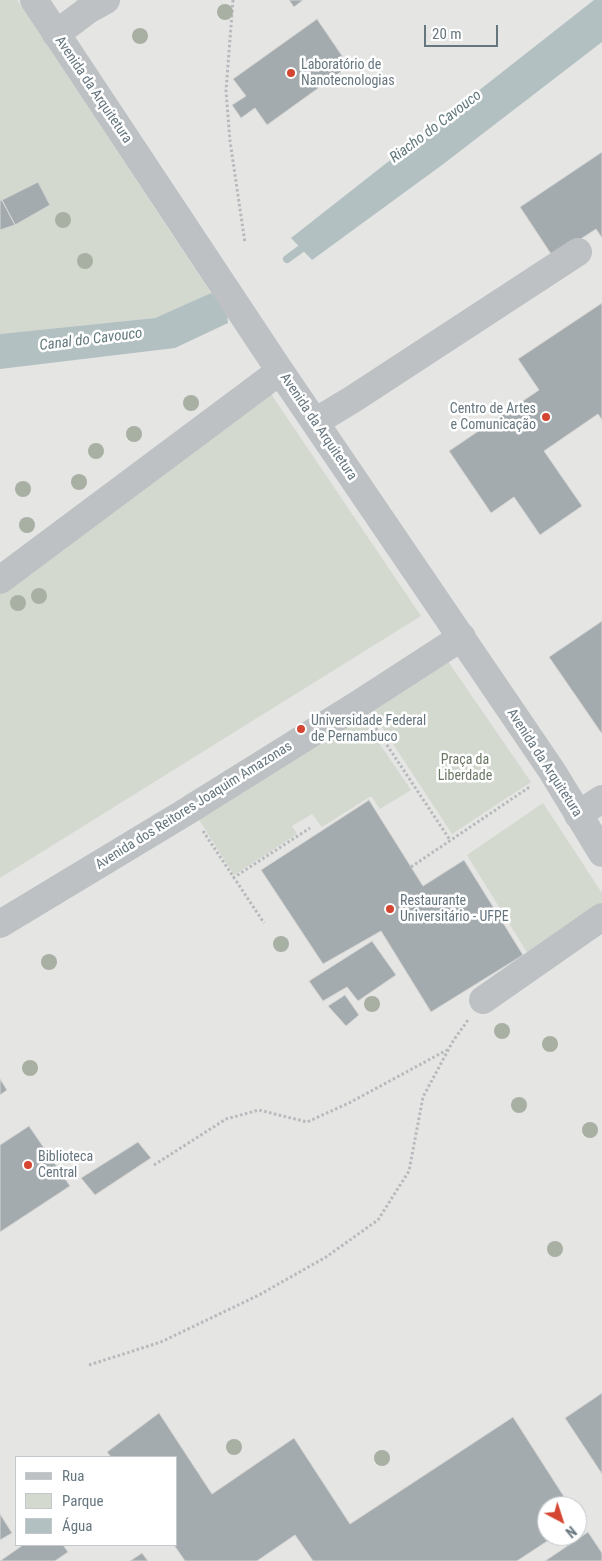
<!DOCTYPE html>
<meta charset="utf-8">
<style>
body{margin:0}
#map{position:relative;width:602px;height:1561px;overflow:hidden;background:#f4f4f1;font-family:"Roboto Condensed",sans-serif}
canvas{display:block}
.legend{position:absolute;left:15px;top:1456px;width:162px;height:90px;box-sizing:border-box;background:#fff;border:1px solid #c2c8cc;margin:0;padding:6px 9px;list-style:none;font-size:15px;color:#66767f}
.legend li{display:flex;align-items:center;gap:10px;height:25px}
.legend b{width:25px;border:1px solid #c2c8cc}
.north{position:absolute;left:537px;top:1496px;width:50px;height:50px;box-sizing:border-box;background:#fff;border:1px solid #c2c8cc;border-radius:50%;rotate:140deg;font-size:14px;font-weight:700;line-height:20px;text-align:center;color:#66767f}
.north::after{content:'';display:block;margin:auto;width:18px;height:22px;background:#d44631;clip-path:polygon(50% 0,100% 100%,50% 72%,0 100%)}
.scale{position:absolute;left:424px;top:25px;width:74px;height:22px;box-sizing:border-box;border:2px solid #66767f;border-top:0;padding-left:6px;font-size:15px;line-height:18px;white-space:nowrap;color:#66767f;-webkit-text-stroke:4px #fff;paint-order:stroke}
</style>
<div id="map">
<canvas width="602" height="1561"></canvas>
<ul class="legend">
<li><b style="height:6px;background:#bdc1c4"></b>Rua</li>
<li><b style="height:14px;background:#d4d9d0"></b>Parque</li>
<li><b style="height:14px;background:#b3c0c2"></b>Água</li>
</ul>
<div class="north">N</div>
<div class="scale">20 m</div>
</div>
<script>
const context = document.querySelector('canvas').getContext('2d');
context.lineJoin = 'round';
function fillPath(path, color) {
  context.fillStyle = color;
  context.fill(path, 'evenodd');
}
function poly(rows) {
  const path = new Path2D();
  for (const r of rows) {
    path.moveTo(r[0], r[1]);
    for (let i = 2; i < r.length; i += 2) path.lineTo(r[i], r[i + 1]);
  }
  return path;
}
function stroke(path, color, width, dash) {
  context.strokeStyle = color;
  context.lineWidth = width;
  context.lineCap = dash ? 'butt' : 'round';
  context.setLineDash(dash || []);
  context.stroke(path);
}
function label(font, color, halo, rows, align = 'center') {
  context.font = font + ' "Roboto Condensed",sans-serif';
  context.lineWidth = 5;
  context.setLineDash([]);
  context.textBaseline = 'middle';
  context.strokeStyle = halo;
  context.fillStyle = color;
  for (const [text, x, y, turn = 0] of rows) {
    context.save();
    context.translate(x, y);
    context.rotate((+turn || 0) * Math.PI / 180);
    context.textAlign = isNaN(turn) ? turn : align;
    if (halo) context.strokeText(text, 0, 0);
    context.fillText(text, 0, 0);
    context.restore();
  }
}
fillPath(poly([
 [0,0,602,0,602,1561,0,1561],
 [16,1457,176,1457,176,1545,16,1545],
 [547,1506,577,1506,577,1536,547,1536]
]), '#e5e5e4');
fillPath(poly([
 [0,0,17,0,211,293,155,318,0,334],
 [269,391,421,616,0,878,0,586],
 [436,644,531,782,452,834,359,692],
 [347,696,411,790,380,809,371,796,322,827,312,814,292,826,297,834,234,875,184,796],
 [543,803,602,893,602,913,500,983,495,975,528,954,467,855]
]), '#d4d9d0');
fillPath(poly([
 [594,0,602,0,602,42,442,165,312,260,291,238],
 [211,293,218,298,227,313,228,323,175,348,0,369,0,334,155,318]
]), '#b3c0c2');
stroke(poly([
 [287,259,309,243]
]), '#b3c0c2', 8);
const building = poly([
 [289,0,303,0,294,7,289,0],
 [317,19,349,66,267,125,255,108,241,118,232,105,246,96,233,79,317,19],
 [602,152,602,238,596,229,553,257,520,207,602,152],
 [38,182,50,205,15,225,2,200,38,182],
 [2,200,15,225,0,230,0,201,2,200],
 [602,303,602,420,598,414,544,451,582,506,540,535,514,497,491,513,449,451,539,390,518,359,602,303],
 [602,621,602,734,549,657,602,621],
 [369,800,423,886,464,860,523,955,431,1012,381,931,323,964,261,870,369,800],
 [372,941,396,975,358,1001,347,987,323,1001,309,981,372,941],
 [345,995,359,1015,346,1026,328,1006,345,995],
 [0,1079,7,1090,0,1095,0,1079],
 [29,1126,70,1186,0,1232,0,1145,29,1126],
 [138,1142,151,1158,95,1195,81,1178,138,1142],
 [602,1393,602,1474,565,1418,602,1393],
 [159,1413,212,1494,294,1438,350,1524,513,1417,570,1506,547,1506,547,1536,555,1536,517,1561,313,1561,295,1535,257,1561,185,1561,174,1545,176,1545,176,1457,111,1457,107,1452,159,1413],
 [0,1514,12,1533,0,1540,0,1514],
 [588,1532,602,1553,602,1561,545,1561,588,1532],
 [23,1545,63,1545,68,1552,55,1561,0,1561,23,1545],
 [142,1553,148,1561,130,1561,142,1553]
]);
fillPath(building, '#a4abaf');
stroke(building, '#d5d5d3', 1);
stroke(poly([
 [233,0,226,91,230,141,245,243],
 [373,724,450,840],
 [203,831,264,923],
 [411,867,531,786],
 [233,878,310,828],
 [154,1165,226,1119,259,1110,307,1122,349,1103,447,1050],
 [89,1365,161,1342,259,1295,326,1257,378,1220,409,1171,423,1097,453,1041,468,1020]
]), '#b7babc', 3, [2.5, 2.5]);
stroke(poly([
 [34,0,280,371,552,771,602,853],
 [56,34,88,10,106,0],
 [315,422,353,399,578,252],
 [0,580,280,371],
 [578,815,602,799],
 [0,924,189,810,360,703,462,637],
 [483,1000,602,917]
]), '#bdc1c4', 28);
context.fillStyle = '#a8afa3';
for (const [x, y] of [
 [225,12],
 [140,36],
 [63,220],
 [85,261],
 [191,403],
 [134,434],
 [96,451],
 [79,482],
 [23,489],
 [27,525],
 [39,596],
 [18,603],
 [281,944],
 [49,962],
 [372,1004],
 [502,1031],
 [550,1044],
 [30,1068],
 [519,1105],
 [590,1130],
 [555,1249],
 [234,1447],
 [382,1458]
]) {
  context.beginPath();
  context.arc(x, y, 8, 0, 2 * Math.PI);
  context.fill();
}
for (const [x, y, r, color] of [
 [291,73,5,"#d44631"],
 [546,417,5,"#d44631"],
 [301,729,5,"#d44631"],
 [390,909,5,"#d44631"],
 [28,1165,5,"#d44631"]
]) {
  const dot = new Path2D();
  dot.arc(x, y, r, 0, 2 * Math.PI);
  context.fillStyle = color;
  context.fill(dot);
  stroke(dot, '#fff', 2);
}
label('14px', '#66767f', '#fff', [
 ["Laboratório de",301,65],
 ["Nanotecnologias",301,81],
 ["Centro de Artes",536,409,"right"],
 ["e Comunicação",536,425,"right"],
 ["Universidade Federal",311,721],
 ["de Pernambuco",311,737],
 ["Restaurante",400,901],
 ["Universitário - UFPE",400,917],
 ["Biblioteca",38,1157],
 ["Central",38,1173]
], 'left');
label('14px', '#66767f', '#fff', [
 ["Avenida da Arquitetura",93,90,56],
 ["Avenida da Arquitetura",318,427,56],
 ["Avenida da Arquitetura",544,763,57],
 ["Avenida dos Reitores Joaquim Amazonas",194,806,-32]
]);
label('14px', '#6a7764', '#fff', [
 ["Praça da",465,760],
 ["Liberdade",465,776]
]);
label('italic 15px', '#61787c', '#fff', [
 ["Riacho do Cavouco",436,127,-37],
 ["Canal do Cavouco",91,340,-7]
]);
</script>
